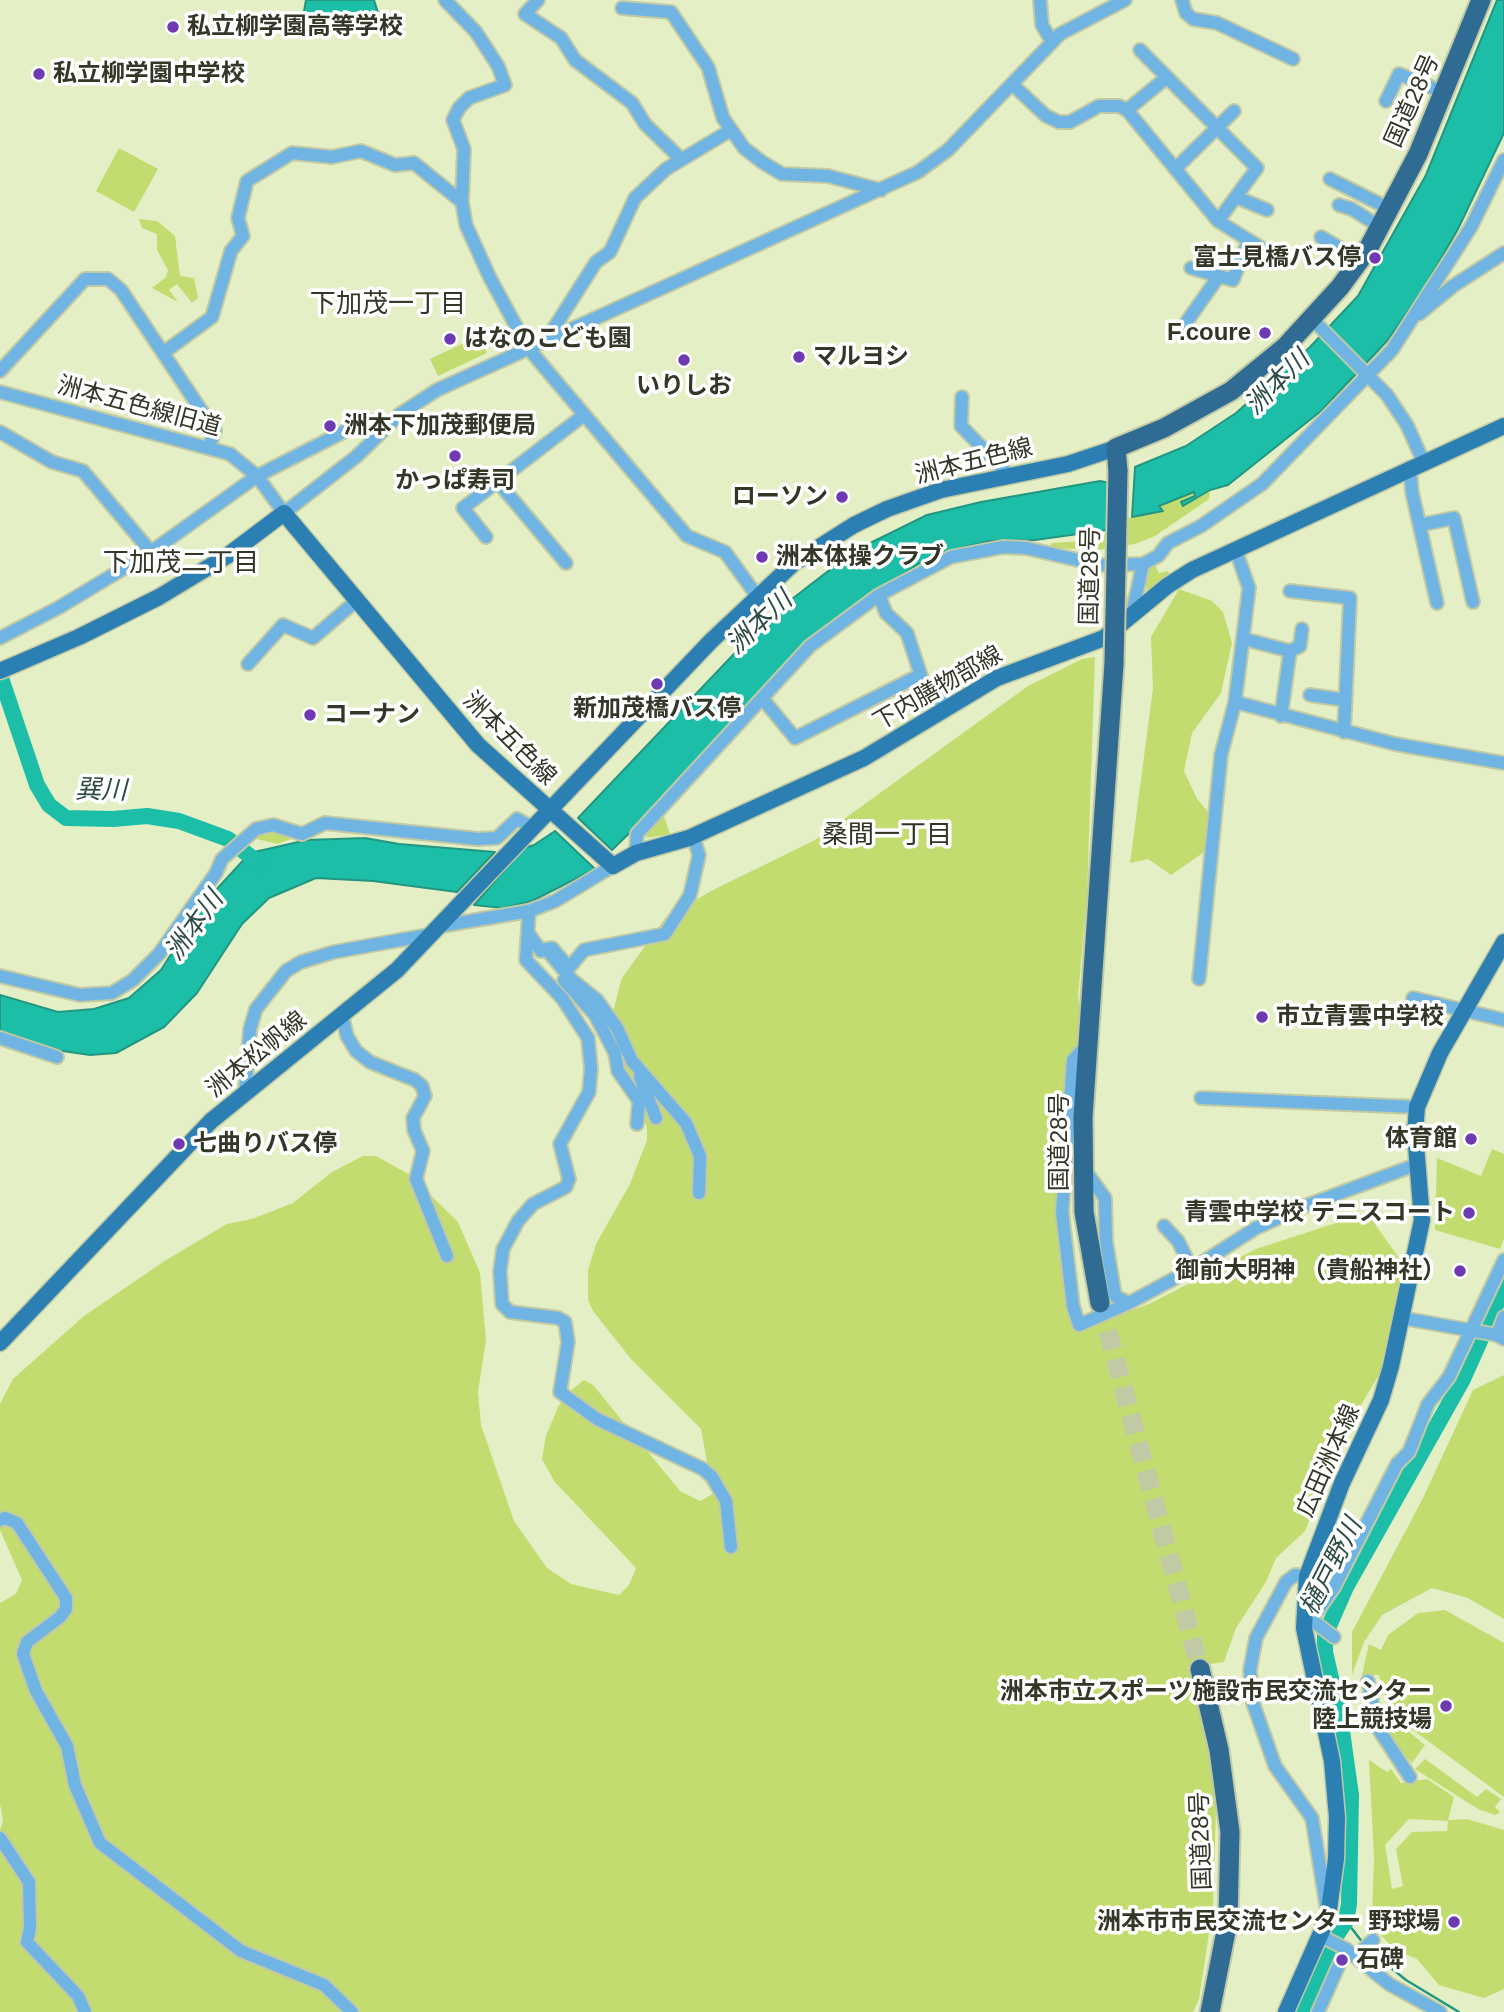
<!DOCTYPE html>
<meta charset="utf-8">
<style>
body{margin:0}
canvas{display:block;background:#e4efc5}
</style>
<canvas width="1504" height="2012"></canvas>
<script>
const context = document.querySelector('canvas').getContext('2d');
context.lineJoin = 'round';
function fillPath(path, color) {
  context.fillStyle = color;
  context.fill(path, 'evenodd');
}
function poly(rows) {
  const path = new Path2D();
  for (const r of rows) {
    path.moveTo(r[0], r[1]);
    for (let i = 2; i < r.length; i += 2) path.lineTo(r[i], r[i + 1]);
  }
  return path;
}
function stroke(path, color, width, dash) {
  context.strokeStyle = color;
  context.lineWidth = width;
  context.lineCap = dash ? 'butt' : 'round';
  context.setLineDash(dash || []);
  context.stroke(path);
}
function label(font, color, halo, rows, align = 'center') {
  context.font = font + ' Arial,"Noto Sans JP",sans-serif';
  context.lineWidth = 7;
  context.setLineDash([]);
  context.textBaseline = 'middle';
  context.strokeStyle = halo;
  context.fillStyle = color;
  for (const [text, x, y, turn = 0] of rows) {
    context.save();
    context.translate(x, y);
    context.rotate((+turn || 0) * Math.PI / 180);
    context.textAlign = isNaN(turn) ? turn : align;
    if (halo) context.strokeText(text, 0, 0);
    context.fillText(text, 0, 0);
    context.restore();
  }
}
fillPath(poly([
 [119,148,158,169,134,212,96,191],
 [139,219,157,221,175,236,180,276,194,278,198,298,192,303,177,284,169,290,178,302,152,288,166,277,168,270,157,250,157,234,142,228],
 [479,336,487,353,438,376,430,359],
 [1210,490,1209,499,1155,536,1135,544,1098,550,1051,548,1051,543,1103,540,1107,527,1194,492,1195,495,1181,502,1183,505],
 [1155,565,1159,573,1167,571,1173,578,1147,593,1144,566],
 [1179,589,1212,601,1223,612,1232,643,1221,693,1192,733,1184,771,1197,799,1215,820,1210,848,1171,875,1148,859,1130,863,1153,688,1151,637],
 [1095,657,1087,894,1078,997,1084,1041,1068,1162,1076,1330,1149,1304,1256,1249,1367,1213,1402,1262,1392,1353,1349,1425,1305,1531,1276,1558,1266,1582,1236,1628,1224,1662,1188,1667,1217,1775,1213,1907,1199,1999,1193,2012,0,2012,0,1831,3,1820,0,1804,0,1603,16,1594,22,1580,0,1530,0,1404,13,1379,84,1316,166,1260,227,1224,252,1219,293,1203,332,1172,363,1156,376,1156,410,1175,458,1222,480,1273,486,1340,478,1392,481,1425,514,1521,547,1568,571,1584,619,1595,629,1585,636,1568,554,1481,542,1459,546,1436,558,1407,569,1392,584,1380,593,1385,680,1491,700,1501,713,1494,701,1429,631,1359,593,1311,588,1300,588,1270,596,1244,630,1184,647,1140,647,1127,611,1040,612,1015,622,978,666,917,713,890,815,840,1028,686,1082,659],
 [663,813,670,834,646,838,649,828],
 [272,829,284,835,297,837,277,844,253,838],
 [1492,1149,1504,1154,1504,1239,1500,1249,1435,1230,1437,1158,1481,1176],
 [1504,1375,1504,1619,1468,1598,1432,1588,1382,1615,1364,1642,1352,1675,1352,1632,1423,1498,1473,1390],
 [1445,1610,1504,1643,1504,1797,1390,1713,1379,1675,1362,1675,1369,1644,1381,1650,1388,1635,1418,1613],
 [1387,1714,1425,1745,1412,1763,1402,1753,1385,1725],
 [1425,1759,1477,1797,1486,1789,1501,1799,1495,1807,1500,1812,1495,1815,1478,1809,1415,1769],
 [1369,1760,1387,1772,1391,1769,1401,1783,1427,1779,1454,1797,1448,1820,1467,1819,1504,1830,1504,1989,1484,1998,1439,1985,1417,1959,1395,1950,1379,1933,1372,1918,1374,1858],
 [1409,1819,1448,1821,1447,1831,1412,1832,1396,1849,1403,1886,1392,1889,1385,1845]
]), '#c3dc6f');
const water = poly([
 [306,0,374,0,380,19,332,26,316,21,304,11,306,0],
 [1497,0,1504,0,1504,133,1458,229,1424,288,1387,341,1321,411,1228,485,1210,490,1183,506,1181,502,1195,496,1194,492,1159,506,1163,511,1132,517,1135,467,1186,446,1236,413,1310,347,1358,296,1426,175,1497,0],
 [1100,481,1115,484,1114,529,1035,540,989,541,932,555,829,623,796,656,687,777,612,850,578,818,770,616,854,551,927,515,981,502,1100,481],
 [555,831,595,869,532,901,503,908,474,905,524,848,534,845,555,831],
 [365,838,399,844,495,852,457,892,373,881,316,878,269,898,242,924,197,993,164,1027,116,1053,90,1055,56,1050,0,1031,0,995,58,1012,94,1009,129,998,161,970,203,904,250,853,307,840,365,838]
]);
fillPath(water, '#1cbea7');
stroke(water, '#239681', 2);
stroke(poly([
 [1346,1921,1363,1943],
 [1370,1951,1406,1980,1459,2012]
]), '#239681', 2.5);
stroke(poly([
 [0,675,37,785,49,805,66,818,113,819,147,816,179,821,228,839,264,867],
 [1301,2012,1336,1936,1346,1921,1349,1904,1351,1795,1340,1717,1325,1652,1325,1635,1346,1587,1463,1379,1504,1287]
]), '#1cbea7', 16);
stroke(poly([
 [1100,1303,1200,1669]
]), '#c1caa5', 19, [19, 10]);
const minor = poly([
 [445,0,476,32,498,66,505,85,469,98,459,108,453,120,464,149,462,202,466,225,490,278,528,348,687,536,725,552,757,596],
 [538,0,525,14,561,38,575,60,632,103,645,124,681,159],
 [1040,0,1042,25,1052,42],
 [1182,0,1186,13,1193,19,1217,23,1293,59],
 [622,8,671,12,708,67,723,118,744,148,762,162,782,174,828,176,881,190],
 [1013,85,1046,116,1059,122,1070,122,1099,106,1119,106,1127,110,1218,221,1257,168,1140,50],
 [1386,101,1399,74,1445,93],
 [1127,110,1166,78],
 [1175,169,1234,111],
 [1330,179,1390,209],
 [1236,197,1267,210],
 [1339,205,1352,209,1380,227],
 [1218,221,1279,259],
 [1321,237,1360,260],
 [1191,268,1233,280,1248,241],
 [1419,314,1453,286,1504,253],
 [1313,320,1387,395,1407,425,1424,463],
 [1183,327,1219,276],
 [547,339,596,262,610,252,635,198,666,169,731,130],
 [163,353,212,317,231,251,243,236,238,218,247,181,292,153,332,157,361,151,395,165,414,163,462,202],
 [0,371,85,279,108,279,121,290,215,431,209,446],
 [0,392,230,454,257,476,284,513,357,456,400,414,437,390,918,172,948,150,1060,34,1125,0],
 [962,397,961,426,1009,475],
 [0,432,52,462,83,471,151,552],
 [1410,470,1412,492,1437,603],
 [498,482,566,563],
 [1420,525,1454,518,1473,602],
 [486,537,463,508,584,415],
 [1290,591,1350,598,1344,732],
 [879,595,886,613,907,633,926,691,949,707],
 [1132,614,1143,564],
 [0,638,58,608,151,552,257,476,363,422,372,421,385,428],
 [1244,639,1290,651],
 [248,664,283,625,313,638,356,601],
 [1310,695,1345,700],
 [762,698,795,738,920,675],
 [1235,702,1395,744,1504,763],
 [1281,716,1290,651,1300,646,1302,629],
 [636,853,637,834,810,646,879,595,951,557,1003,547,1026,548,1099,565,1143,564,1158,556,1168,543,1201,526,1262,484,1392,350,1471,227,1504,160],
 [529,911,526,960,562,998,588,1038,591,1069,589,1092,560,1144,569,1179,566,1187,533,1204,518,1221,503,1249,500,1271,502,1304,510,1312,558,1318,565,1322,568,1342,560,1392,597,1419,703,1469,712,1477,726,1501,731,1547],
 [441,926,529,911,555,901,613,866],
 [528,933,541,951,552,948,569,968,584,950,665,934,690,895,699,855,693,836],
 [546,949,572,980,597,1000,617,1028,632,1061,686,1123,700,1156,699,1193],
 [0,976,80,995,112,993,133,980,159,954,216,873,222,859,256,829,273,825,302,834,325,823,478,839,497,838,517,819,533,828],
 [1199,979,1221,755,1235,702,1249,588,1236,551],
 [564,980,595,1015,615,1053,618,1071,639,1101,637,1124],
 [1413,998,1504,1020],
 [342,1015,347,1036,356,1051,370,1062,415,1080,422,1086,425,1096,413,1118,414,1130,423,1151,416,1179,447,1256],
 [0,1038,57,1057],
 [1087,1045,1073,1060,1062,1212,1073,1306,1079,1325,1129,1303,1192,1269,1256,1228,1305,1206,1418,1164],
 [640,1077,656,1118],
 [245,1092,250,1029,256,1009,286,971,301,962,334,952,433,934],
 [1201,1098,1417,1107],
 [1084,1169,1105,1198,1106,1241,1115,1296,1129,1303],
 [1164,1226,1178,1241,1192,1269],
 [1402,1318,1497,1335,1504,1339],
 [1497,1335,1504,1317],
 [0,1520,5,1518,17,1523,66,1598,66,1609,60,1617,27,1642,23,1654,36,1691,67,1746,75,1785,100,1843,241,1951,324,1985,352,2012],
 [1314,1555,1342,1566],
 [1307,1577,1295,1575,1286,1582,1256,1638,1250,1670,1253,1703,1275,1766,1312,1818,1327,1910],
 [1334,1637,1313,1621,1314,1616,1334,1587,1397,1464,1409,1452,1428,1404,1449,1377,1504,1260],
 [1368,1681,1377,1727,1410,1777],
 [0,1838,29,1882,30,1928,27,1942,78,1996,85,2012],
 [1321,1936,1346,1949,1389,1984,1440,2012],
 [1356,1956,1373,1940],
 [1318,2012,1346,1949]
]);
const major = poly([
 [0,671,79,637,159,597,227,556,284,513,478,745,613,866,636,853,689,838,864,758,997,678,1104,638,1167,586,1192,570,1504,426],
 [0,1343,211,1121,397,970,711,641,794,563,854,525,887,509,941,490,1068,464,1116,448],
 [1286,2012,1328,1917,1336,1859,1337,1817,1332,1761,1304,1628,1307,1576,1342,1483,1381,1400,1391,1366,1422,1220,1415,1133,1417,1107,1440,1053,1504,942]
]);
const highway = poly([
 [1118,471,1116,448,1164,428,1231,391,1286,346,1340,287,1368,249,1418,154,1481,0],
 [1100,1303,1084,1212,1083,1117,1114,664],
 [1200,1669,1219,1750,1230,1832,1228,1921,1210,2012]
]);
stroke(minor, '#c1caa5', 16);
stroke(major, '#c1caa5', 19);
stroke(highway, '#c1caa5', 23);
stroke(minor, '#6fb4e3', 12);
stroke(major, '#2b7fb2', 16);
stroke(highway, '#2f6b92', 19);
const highwayBridge = poly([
 [1114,664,1118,471]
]);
stroke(highwayBridge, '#c1caa5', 23, []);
stroke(highwayBridge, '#2f6b92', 19);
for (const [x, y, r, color] of [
 [173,27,7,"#6f3ab1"],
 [39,74,7,"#6f3ab1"],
 [1375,258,7,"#6f3ab1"],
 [1265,333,7,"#6f3ab1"],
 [450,339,7,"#6f3ab1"],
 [799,357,7,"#6f3ab1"],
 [684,360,7,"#6f3ab1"],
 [330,426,7,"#6f3ab1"],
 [455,456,7,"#6f3ab1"],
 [842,497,7,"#6f3ab1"],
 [762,557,7,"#6f3ab1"],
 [657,684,7,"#6f3ab1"],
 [310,715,7,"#6f3ab1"],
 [1262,1017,7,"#6f3ab1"],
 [1471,1139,7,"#6f3ab1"],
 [179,1144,7,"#6f3ab1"],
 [1469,1213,7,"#6f3ab1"],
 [1460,1271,7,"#6f3ab1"],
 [1446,1706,7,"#6f3ab1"],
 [1454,1922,7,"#6f3ab1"],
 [1342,1960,7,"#6f3ab1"]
]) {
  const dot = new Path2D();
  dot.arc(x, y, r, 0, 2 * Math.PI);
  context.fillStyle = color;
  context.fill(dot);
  stroke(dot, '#fff', 2.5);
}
label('bold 24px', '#333727', '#fff', [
 ["私立柳学園高等学校",187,27],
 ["私立柳学園中学校",53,74],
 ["富士見橋バス停",1361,258,"right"],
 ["F.coure",1251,333,"right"],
 ["はなのこども園",464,339],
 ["マルヨシ",813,357],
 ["いりしお",684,386,"center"],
 ["洲本下加茂郵便局",344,426],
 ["かっぱ寿司",455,481,"center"],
 ["ローソン",828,497,"right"],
 ["洲本体操クラブ",776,557],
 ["新加茂橋バス停",657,709,"center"],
 ["コーナン",324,715],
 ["市立青雲中学校",1276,1017],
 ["体育館",1457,1139,"right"],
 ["七曲りバス停",193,1144],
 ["青雲中学校 テニスコート",1455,1213,"right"],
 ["御前大明神 （貴船神社）",1446,1271,"right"],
 ["洲本市立スポーツ施設市民交流センター",1432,1692,"right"],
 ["陸上競技場",1432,1720,"right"],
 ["洲本市市民交流センター 野球場",1440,1922,"right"],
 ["石碑",1356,1960]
], 'left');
label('24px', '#333727', '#fff', [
 ["国道28号",1413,101,-66],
 ["洲本五色線旧道",139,407,15],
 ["洲本五色線",974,462,-14],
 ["国道28号",1091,576,-89],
 ["下内膳物部線",938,689,-30],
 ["洲本五色線",509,739,45],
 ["洲本松帆線",257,1055,-39],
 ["国道28号",1060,1142,-90],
 ["広田洲本線",1329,1461,-66],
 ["国道28号",1202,1841,-92]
]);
label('26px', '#333727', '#fff', [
 ["下加茂一丁目",388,305],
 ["下加茂二丁目",181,564],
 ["桑間一丁目",887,836]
]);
label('italic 26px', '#2e4c46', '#fff', [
 ["洲本川",1278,383,-45],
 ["洲本川",760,623,-43],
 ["巽川",101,791,1],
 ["洲本川",195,926,-54],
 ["樋戸野川",1332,1567,-63]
]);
</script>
